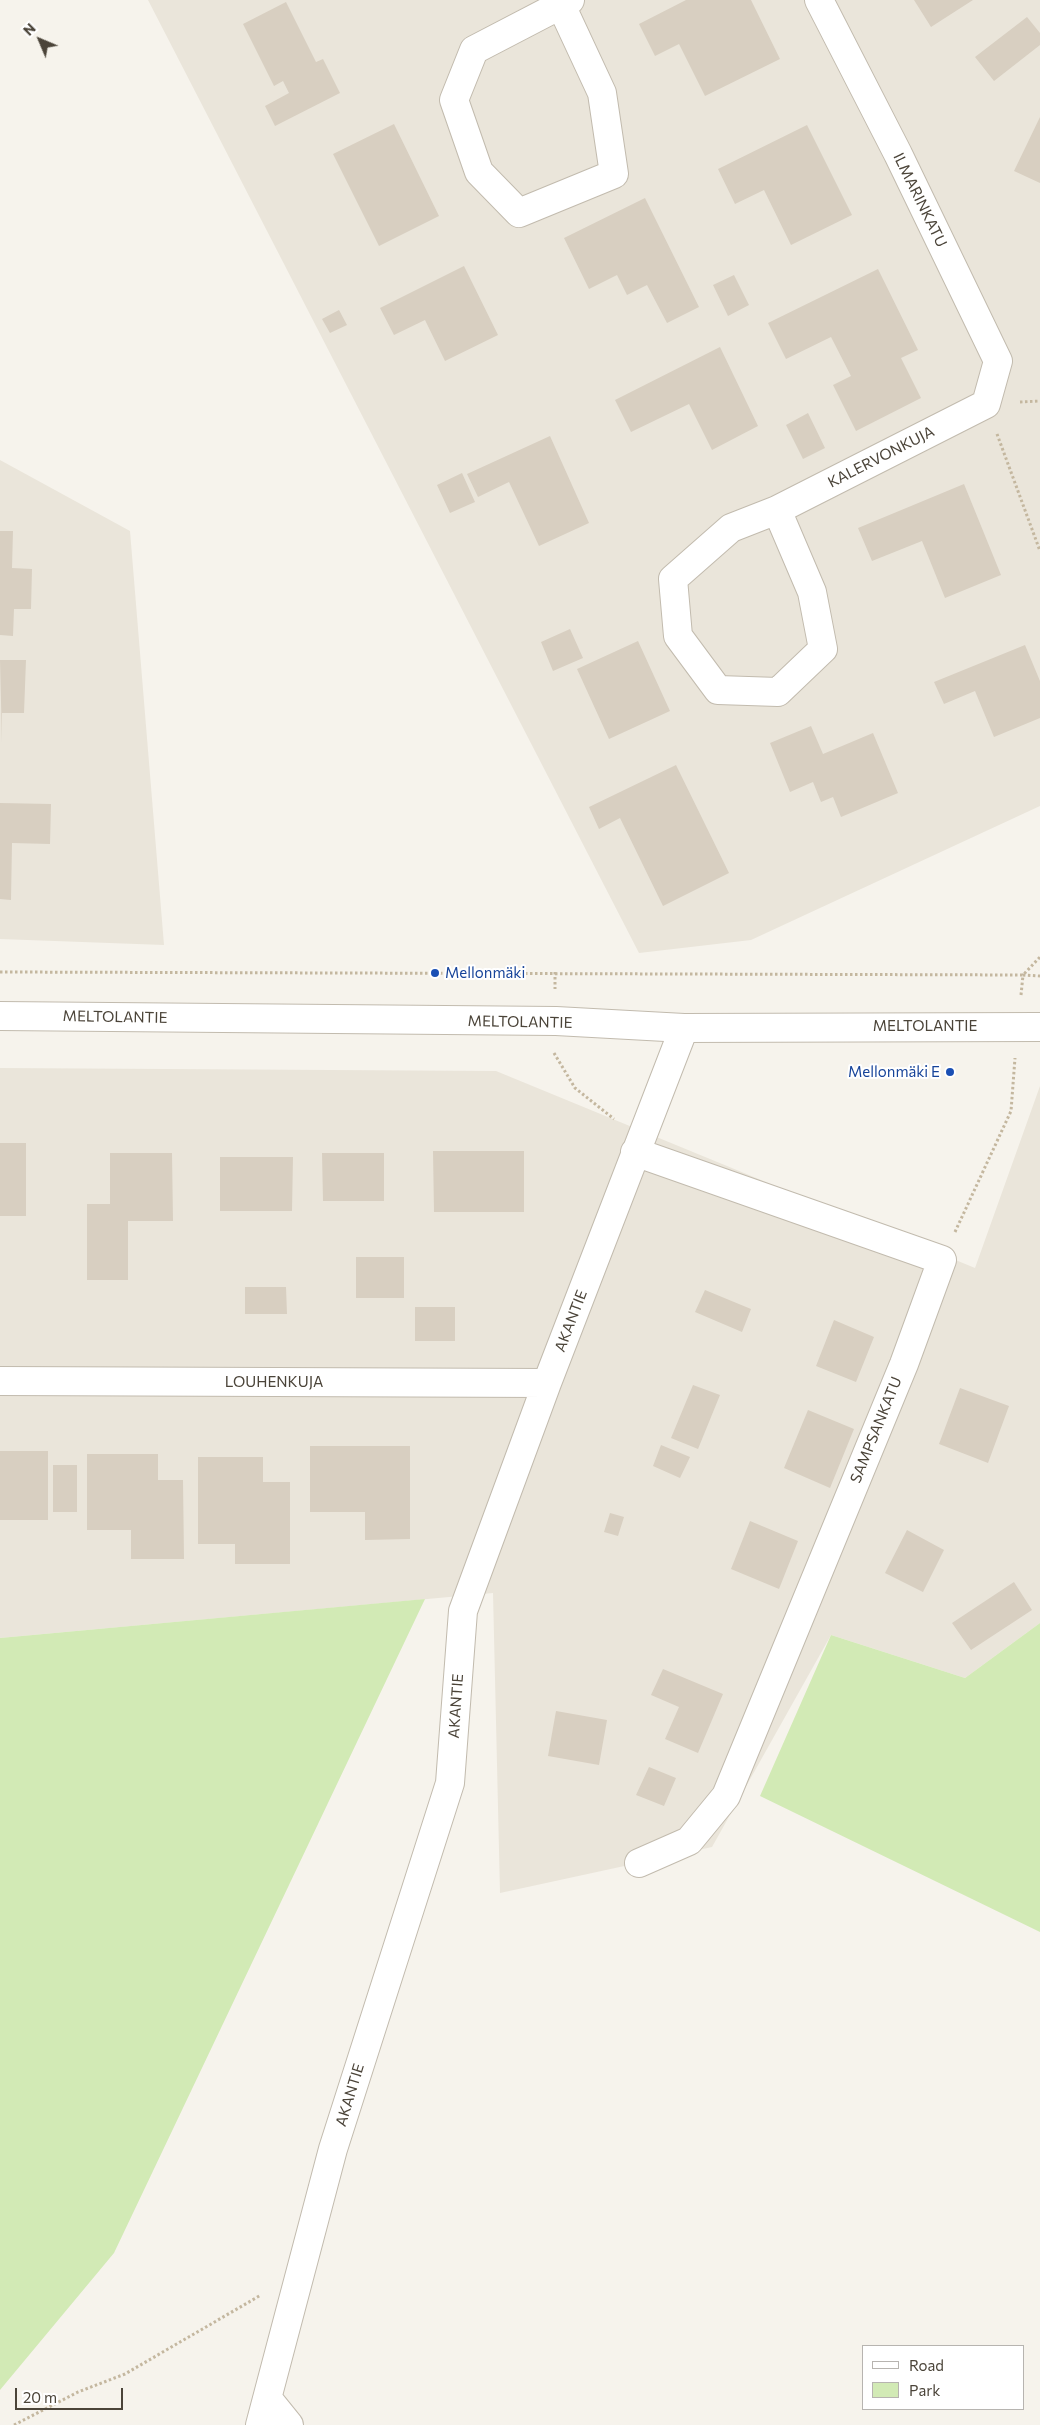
<!DOCTYPE html>
<meta charset="utf-8">
<style>
body{margin:0}
#map{position:relative;width:1040px;height:2425px;overflow:hidden;background:#f6f3ec;font-family:Commissioner,sans-serif}
canvas{display:block}
.legend{position:absolute;left:862px;top:2345px;width:162px;height:65px;box-sizing:border-box;background:#fff;border:1px solid #b7b4b0;margin:0;padding:6px 9px;list-style:none;font-size:15px;color:#4b4439}
.legend li{display:flex;align-items:center;gap:10px;height:25px}
.legend b{width:25px;border:1px solid #b7b4b0}
.north{position:absolute;left:15px;top:15px;width:50px;height:50px;-webkit-text-stroke:4px #fff;paint-order:stroke;rotate:315deg;font-size:14px;font-weight:700;line-height:20px;text-align:center;color:#4b4439}
.north::after{content:'';display:block;margin:auto;width:18px;height:22px;background:#4b4439;clip-path:polygon(50% 0,100% 100%,50% 72%,0 100%)}
.scale{position:absolute;left:15px;top:2388px;width:108px;height:22px;box-sizing:border-box;border:2px solid #4b4439;border-top:0;padding-left:6px;font-size:15px;line-height:18px;white-space:nowrap;color:#4b4439;-webkit-text-stroke:4px #fff;paint-order:stroke}
</style>
<div id="map">
<canvas width="1040" height="2425"></canvas>
<ul class="legend">
<li><b style="height:6px;background:#fff"></b>Road</li>
<li><b style="height:14px;background:#d2eab5"></b>Park</li>
</ul>
<div class="north">N</div>
<div class="scale">20 m</div>
</div>
<script>
const context = document.querySelector('canvas').getContext('2d');
context.lineJoin = 'round';
function fillPath(path, color) {
  context.fillStyle = color;
  context.fill(path, 'evenodd');
}
function poly(rows) {
  const path = new Path2D();
  for (const r of rows) {
    path.moveTo(r[0], r[1]);
    for (let i = 2; i < r.length; i += 2) path.lineTo(r[i], r[i + 1]);
  }
  return path;
}
function stroke(path, color, width, dash) {
  context.strokeStyle = color;
  context.lineWidth = width;
  context.lineCap = dash ? 'butt' : 'round';
  context.setLineDash(dash || []);
  context.stroke(path);
}
function label(font, color, halo, rows, align = 'center') {
  context.font = font + ' Commissioner,sans-serif';
  context.lineWidth = 4;
  context.setLineDash([]);
  context.textBaseline = 'middle';
  context.strokeStyle = halo;
  context.fillStyle = color;
  for (const [text, x, y, turn = 0] of rows) {
    context.save();
    context.translate(x, y);
    context.rotate((+turn || 0) * Math.PI / 180);
    context.textAlign = isNaN(turn) ? turn : align;
    if (halo) context.strokeText(text, 0, 0);
    context.fillText(text, 0, 0);
    context.restore();
  }
}
fillPath(poly([
 [148,0,1040,0,1040,806,751,940,639,953],
 [0,460,130,531,164,945,0,939],
 [0,1068,496,1071,975,1268,1040,1086,1040,1623,965,1678,831,1635,712,1847,500,1893,493,1593,0,1638]
]), '#eae5da');
fillPath(poly([
 [425,1599,114,2253,0,2390,0,1638],
 [1040,1623,1040,1932,760,1796,831,1635,965,1678]
]), '#d2eab5');
fillPath(poly([
 [686,0,751,0,780,59,705,96,679,44,655,56,639,24],
 [914,0,973,0,931,27],
 [286,2,316,62,323,59,340,93,275,126,265,106,289,93,283,81,274,86,243,24],
 [1027,17,1040,33,1040,45,994,81,975,57],
 [1040,117,1040,183,1014,171],
 [394,124,439,216,379,246,333,154],
 [807,125,852,215,791,245,764,190,735,204,718,169],
 [645,198,699,307,667,323,647,285,627,295,617,275,589,289,564,238],
 [464,266,498,335,445,361,425,320,394,335,380,308],
 [878,269,918,350,901,358,921,398,856,431,833,385,851,376,831,337,786,359,768,323],
 [734,275,749,305,728,316,713,285],
 [339,310,347,325,330,333,322,319],
 [720,347,758,426,712,450,689,404,631,432,615,400],
 [808,413,825,448,803,459,786,425],
 [550,436,589,523,539,546,509,482,478,497,467,474],
 [462,473,475,502,450,513,437,485],
 [964,484,1001,575,945,598,922,541,872,561,858,528],
 [0,531,13,531,12,568,32,569,31,609,14,609,13,636,0,635],
 [570,629,583,658,553,671,541,642],
 [638,641,670,711,609,739,577,669],
 [1025,645,1040,681,1040,718,994,737,975,691,944,704,934,682],
 [0,660,26,660,24,713,2,713,2,743],
 [811,726,823,754,873,733,898,793,841,817,833,797,821,802,813,782,790,792,770,743],
 [676,765,729,873,663,906,620,818,599,829,589,807],
 [0,803,51,804,50,844,12,843,11,900,0,899],
 [0,1143,26,1143,26,1216,0,1216],
 [433,1151,524,1151,524,1212,434,1212],
 [110,1153,172,1153,173,1221,128,1221,128,1280,87,1280,87,1204,110,1204],
 [322,1153,384,1153,384,1201,323,1201],
 [220,1157,293,1157,292,1211,220,1211],
 [356,1257,404,1257,404,1298,356,1298],
 [245,1287,286,1287,287,1314,245,1314],
 [705,1290,751,1309,742,1332,695,1312],
 [415,1307,455,1307,455,1341,415,1341],
 [834,1320,874,1337,856,1382,816,1366],
 [693,1385,720,1395,698,1449,671,1438],
 [960,1388,1009,1406,988,1463,939,1444],
 [808,1410,854,1429,830,1488,784,1468],
 [661,1445,690,1457,680,1478,653,1466],
 [310,1446,410,1446,410,1539,365,1540,365,1512,310,1512],
 [0,1451,48,1451,48,1520,0,1520],
 [87,1454,158,1454,158,1480,183,1480,184,1559,131,1559,131,1530,87,1530],
 [198,1457,263,1457,263,1482,290,1482,290,1564,235,1564,235,1544,198,1544],
 [53,1465,77,1465,77,1512,53,1512],
 [610,1513,624,1517,618,1536,604,1532],
 [750,1521,798,1541,779,1589,731,1569],
 [907,1530,944,1550,923,1592,885,1573],
 [1014,1582,1032,1610,971,1650,952,1623],
 [663,1669,723,1694,698,1753,665,1739,679,1707,651,1695],
 [556,1711,607,1720,599,1765,548,1756],
 [649,1767,676,1778,664,1806,636,1795]
]), '#d8cfc1');
const minor = poly([
 [561,5,602,93,614,174,519,213,479,172,454,100,474,50,570,0],
 [777,510,812,592,823,649,778,692,718,690,678,636,673,579,731,528,777,510,986,404,998,361,898,154,819,0],
 [635,1152,942,1260,904,1364,726,1796,689,1841,639,1863],
 [0,1381,547,1383],
 [268,2399,289,2425],
 [260,2425,333,2149,450,1783,463,1611,547,1383,684,1028]
]);
const tertiary = poly([
 [0,1016,556,1021,684,1028,1040,1027]
]);
stroke(minor, '#c2bbae', 30);
stroke(tertiary, '#c2bbae', 30);
stroke(poly([
 [1020,402,1040,401],
 [997,434,1040,551],
 [0,972,1023,975,1040,957],
 [555,972,555,989],
 [1021,995,1023,975,1040,976],
 [554,1053,575,1088,614,1119],
 [955,1232,1011,1111,1015,1058],
 [14,2425,78,2392,125,2374,261,2295]
]), '#c4b79f', 3, [2.5, 2.5]);
stroke(minor, '#fff', 28);
stroke(tertiary, '#fff', 28);
for (const [x, y, r, color] of [
 [435,973,5,"#1a4fb4"],
 [950,1072,5,"#1a4fb4"]
]) {
  const dot = new Path2D();
  dot.arc(x, y, r, 0, 2 * Math.PI);
  context.fillStyle = color;
  context.fill(dot);
  stroke(dot, '#fff', 2);
}
label('15px', '#4b4439', '#fff', [
 ["ILMARINKATU",920,200,64],
 ["KALERVONKUJA",881,457,-27],
 ["MELTOLANTIE",115,1017,1],
 ["MELTOLANTIE",520,1022,1],
 ["MELTOLANTIE",925,1026],
 ["AKANTIE",571,1321,-69],
 ["LOUHENKUJA",274,1382],
 ["SAMPSANKATU",876,1430,-68],
 ["AKANTIE",456,1706,-86],
 ["AKANTIE",350,2095,-73]
]);
label('15px', '#164399', '#fff', [
 ["Mellonmäki",445,973],
 ["Mellonmäki E",940,1072,"right"]
], 'left');
</script>
